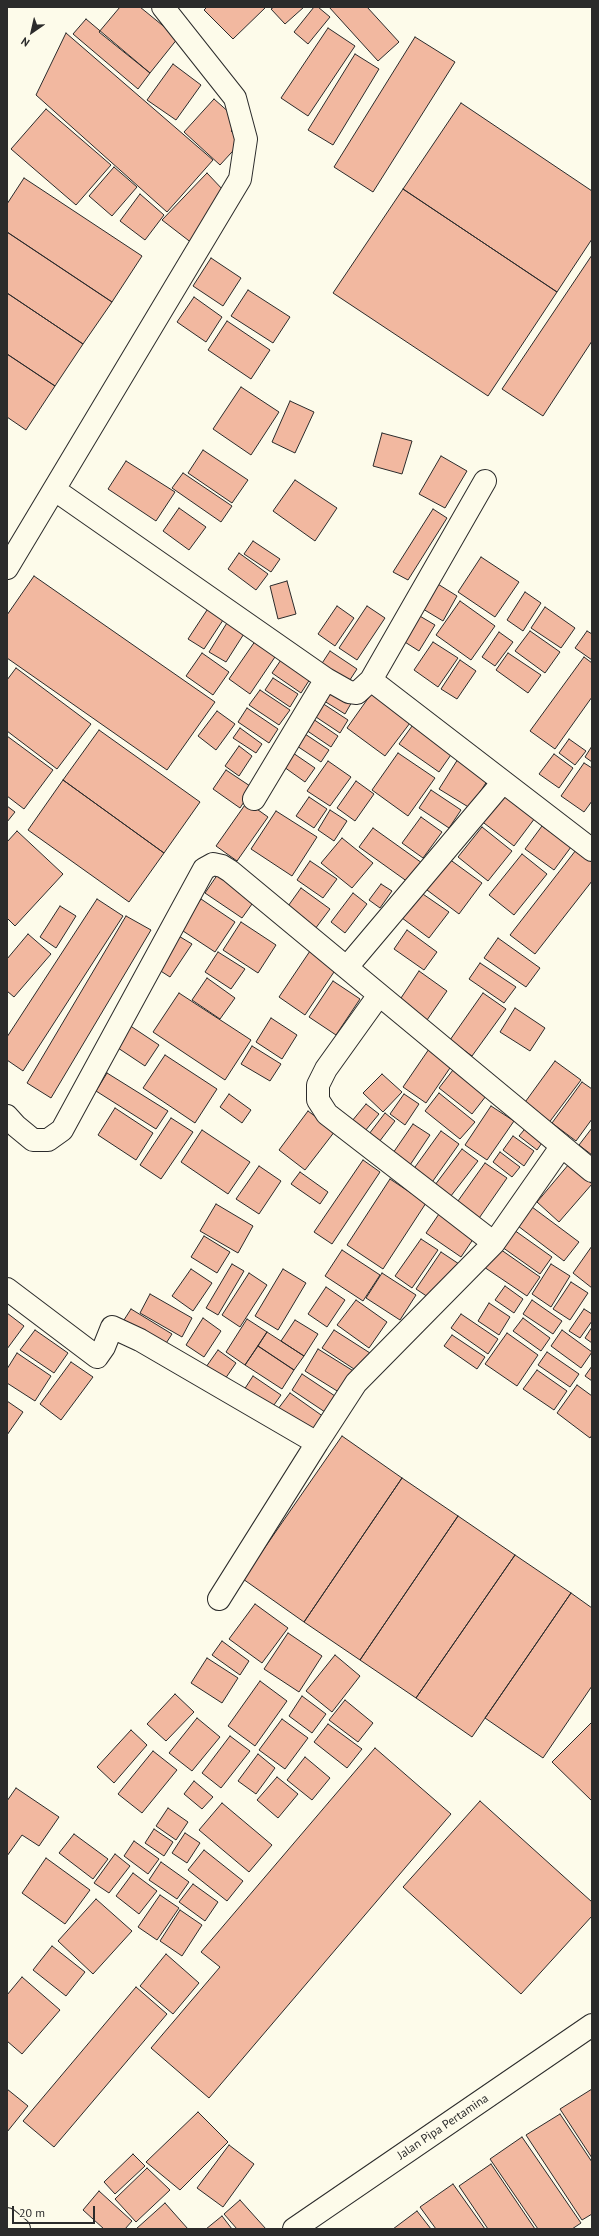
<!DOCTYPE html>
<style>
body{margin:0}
#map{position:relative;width:599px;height:2236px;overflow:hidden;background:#fdfbea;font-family:"PT Sans",sans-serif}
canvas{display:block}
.frame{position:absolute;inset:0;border:8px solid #2b2b2b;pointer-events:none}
.north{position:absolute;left:12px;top:12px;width:40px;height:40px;-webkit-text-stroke:3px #fdfbea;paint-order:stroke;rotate:214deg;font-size:11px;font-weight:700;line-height:16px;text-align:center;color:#2b2b2b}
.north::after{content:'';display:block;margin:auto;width:14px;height:18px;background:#2b2b2b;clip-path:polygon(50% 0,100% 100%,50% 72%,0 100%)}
.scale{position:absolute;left:12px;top:2206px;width:83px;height:18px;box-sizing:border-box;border:2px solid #2b2b2b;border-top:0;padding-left:5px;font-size:12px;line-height:14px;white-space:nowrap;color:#2b2b2b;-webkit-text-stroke:3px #fdfbea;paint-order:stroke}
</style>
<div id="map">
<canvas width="599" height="2236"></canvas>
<div class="frame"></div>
<div class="north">N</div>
<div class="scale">20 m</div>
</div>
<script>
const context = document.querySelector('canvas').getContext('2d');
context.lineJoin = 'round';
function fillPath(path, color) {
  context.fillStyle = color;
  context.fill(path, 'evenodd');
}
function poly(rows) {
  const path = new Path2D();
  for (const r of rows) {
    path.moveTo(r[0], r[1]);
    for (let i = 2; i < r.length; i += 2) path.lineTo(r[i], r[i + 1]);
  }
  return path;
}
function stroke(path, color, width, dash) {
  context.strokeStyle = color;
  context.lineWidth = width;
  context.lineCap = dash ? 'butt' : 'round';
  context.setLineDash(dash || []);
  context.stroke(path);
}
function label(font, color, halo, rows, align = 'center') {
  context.font = font + ' "PT Sans",sans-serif';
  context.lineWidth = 3;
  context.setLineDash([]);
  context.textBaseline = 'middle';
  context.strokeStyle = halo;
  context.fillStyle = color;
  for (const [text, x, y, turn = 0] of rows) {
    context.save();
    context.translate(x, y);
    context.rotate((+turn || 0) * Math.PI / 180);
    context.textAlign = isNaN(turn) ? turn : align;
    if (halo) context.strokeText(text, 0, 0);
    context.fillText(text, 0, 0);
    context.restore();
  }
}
const building = poly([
 [120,7,140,7,178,38,150,73,99,32,120,7],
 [207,7,266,7,233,39,204,10,207,7],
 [274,7,304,7,285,24,271,9,274,7],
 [314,7,318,7,330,17,308,44,294,32,314,7],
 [329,7,367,7,399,42,378,61,329,7],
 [86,19,150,73,138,89,73,34,86,19],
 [328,28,355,46,308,116,281,98,328,28],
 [66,33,213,160,167,212,36,95,66,33],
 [415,37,455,62,373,192,334,167,415,37],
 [355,54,379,69,333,145,308,130,355,54],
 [173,64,201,85,176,120,147,100,173,64],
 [214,99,240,122,231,131,242,141,220,165,184,132,214,99],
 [461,103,592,191,592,239,557,292,403,189,461,103],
 [46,109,111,165,76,205,11,149,46,109],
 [114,167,137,187,112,216,89,196,114,167],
 [207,173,224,191,197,247,162,220,207,173],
 [24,178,142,256,112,302,7,232,7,204,24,178],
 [403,189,557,292,488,396,333,293,403,189],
 [140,194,164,215,145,240,120,221,140,194],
 [7,232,112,302,83,344,7,293,7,232],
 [592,255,592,341,543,416,502,389,592,255],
 [211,258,241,278,223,306,193,286,211,258],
 [248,290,290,317,273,343,231,316,248,290],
 [7,293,83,344,55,386,7,354,7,293],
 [194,297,222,317,206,342,177,322,194,297],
 [227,321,270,350,251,379,208,350,227,321],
 [7,354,55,386,26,430,7,417,7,354],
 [241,387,279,412,251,455,213,429,241,387],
 [290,401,314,412,295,453,272,442,290,401],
 [382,433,412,441,402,474,373,466,382,433],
 [203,450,248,480,232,503,188,473,203,450],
 [441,456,467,471,445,508,419,494,441,456],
 [126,461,175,492,156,521,108,489,126,461],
 [183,473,232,506,221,522,172,488,183,473],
 [295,480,337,508,315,541,273,511,295,480],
 [179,508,206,527,189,550,163,531,179,508],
 [433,509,447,518,408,580,393,572,433,509],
 [253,541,280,559,271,572,244,554,253,541],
 [239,553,268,574,256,590,228,569,239,553],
 [481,557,519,582,495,617,458,592,481,557],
 [34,576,215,702,167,770,7,658,7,615,34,576],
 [287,581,296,614,278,619,270,586,287,581],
 [433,581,457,596,443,621,418,606,433,581],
 [525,592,541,603,523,631,507,620,525,592],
 [460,601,495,626,471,660,436,635,460,601],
 [211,604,227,614,204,649,188,639,211,604],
 [337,606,354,618,335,646,318,634,337,606],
 [367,606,385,618,357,660,339,648,367,606],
 [545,607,575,628,561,648,531,628,545,607],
 [413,612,435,625,419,651,397,637,413,612],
 [230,618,247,629,226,662,209,652,230,618],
 [530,631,560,652,545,673,515,651,530,631],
 [587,631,592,634,592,660,575,648,587,631],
 [499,632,513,642,495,666,482,657,499,632],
 [258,637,279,651,250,694,229,679,258,637],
 [433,642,458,658,438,687,414,670,433,642],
 [330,651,357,669,344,689,317,671,330,651],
 [202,653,229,672,213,695,186,676,202,653],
 [508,653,541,675,528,693,496,670,508,653],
 [283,657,312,676,301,693,272,673,283,657],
 [584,657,592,663,592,697,555,749,530,731,584,657],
 [460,660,476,671,457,699,441,689,460,660],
 [16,668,91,724,57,769,7,731,7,680,16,668],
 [273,678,298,694,290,707,265,690,273,678],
 [330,686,353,700,345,714,321,699,330,686],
 [260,690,290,710,279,725,249,705,260,690],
 [374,690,413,719,385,756,347,728,374,690],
 [322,703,348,720,340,733,313,715,322,703],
 [247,708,278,729,269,743,238,722,247,708],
 [217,711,235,724,216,750,198,736,217,711],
 [313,719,338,736,331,747,306,730,313,719],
 [415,722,455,749,439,772,399,744,415,722],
 [240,728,262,744,256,753,233,738,240,728],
 [99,730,200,802,164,853,63,780,99,730],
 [305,734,329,750,321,762,297,746,305,734],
 [7,736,53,770,24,809,7,796,7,736],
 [569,739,586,751,575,765,559,753,569,739],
 [239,746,252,756,239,776,225,766,239,746],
 [592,746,592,762,585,757,592,746],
 [293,753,315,768,305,782,284,767,293,753],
 [398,753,435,778,408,816,372,790,398,753],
 [554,754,573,768,559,788,539,774,554,754],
 [458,759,489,778,470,808,439,789,458,759],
 [328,761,351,777,330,806,307,791,328,761],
 [584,763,592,768,592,801,584,812,561,796,584,763],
 [226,770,253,788,240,808,213,789,226,770],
 [63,780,164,853,129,902,28,830,63,780],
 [356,781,374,794,355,821,337,808,356,781],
 [504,788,538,814,514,846,480,820,504,788],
 [431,790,461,810,449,828,419,808,431,790],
 [309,797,327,809,314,828,296,816,309,797],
 [247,802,268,817,237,861,216,846,247,802],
 [7,806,15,812,7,822,7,806],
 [330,810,347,821,334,841,318,830,330,810],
 [276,811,317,837,292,876,251,849,276,811],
 [421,817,442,832,423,858,402,843,421,817],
 [542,826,571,847,554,870,525,849,542,826],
 [482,827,512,851,488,881,458,857,482,827],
 [373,828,422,863,408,882,359,847,373,828],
 [17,831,63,874,15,926,7,918,7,842,17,831],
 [342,838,373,863,352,888,321,863,342,838],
 [576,850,592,862,592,881,535,954,510,935,576,850],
 [522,854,547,874,514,915,489,895,522,854],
 [445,856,482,883,459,914,423,887,445,856],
 [310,861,337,879,323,898,297,880,310,861],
 [220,871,257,897,242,918,205,893,220,871],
 [381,884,392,891,380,908,369,900,381,884],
 [301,888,330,909,315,929,286,909,301,888],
 [417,890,449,912,429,938,398,915,417,890],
 [353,893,367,904,345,933,331,922,353,893],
 [97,899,123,916,23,1071,7,1060,7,1037,97,899],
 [201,899,235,922,215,952,180,929,201,899],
 [60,906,76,916,56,948,40,937,60,906],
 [126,916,151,930,51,1098,27,1083,126,916],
 [241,922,276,945,258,973,223,950,241,922],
 [407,930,437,952,424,970,394,949,407,930],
 [28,934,51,954,14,997,7,991,7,959,28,934],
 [177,935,192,944,170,977,156,968,177,935],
 [498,938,540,968,526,987,484,958,498,938],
 [310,951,336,969,305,1015,279,997,310,951],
 [218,952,245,969,231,989,205,972,218,952],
 [480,963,516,987,504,1003,469,979,480,963],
 [419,971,447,991,427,1020,399,1001,419,971],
 [207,978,235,998,220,1019,192,1000,207,978],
 [333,981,360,999,336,1035,309,1017,333,981],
 [179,993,251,1040,225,1080,153,1032,179,993],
 [483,993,506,1009,472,1056,450,1040,483,993],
 [515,1008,545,1028,530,1051,500,1032,515,1008],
 [271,1018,297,1035,282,1059,256,1042,271,1018],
 [129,1025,159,1045,145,1066,115,1046,129,1025],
 [252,1046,281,1064,270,1081,241,1064,252,1046],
 [429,1049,452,1065,426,1103,403,1087,429,1049],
 [165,1055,217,1089,195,1123,143,1088,165,1055],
 [555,1061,581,1080,548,1124,523,1105,555,1061],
 [453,1070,486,1096,472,1114,439,1088,453,1070],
 [107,1073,168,1111,156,1129,96,1091,107,1073],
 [382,1074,402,1092,383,1112,363,1093,382,1074],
 [582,1082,592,1089,592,1119,576,1141,552,1123,582,1082],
 [439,1093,475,1122,460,1139,425,1111,439,1093],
 [229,1094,251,1110,242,1123,220,1107,229,1094],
 [404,1094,419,1104,405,1125,390,1114,404,1094],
 [366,1104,379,1114,365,1131,352,1121,366,1104],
 [491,1106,514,1121,487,1160,465,1145,491,1106],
 [115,1108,153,1133,136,1160,98,1135,115,1108],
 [308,1111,335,1131,305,1170,279,1150,308,1111],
 [385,1113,395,1121,376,1146,366,1138,385,1113],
 [171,1118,193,1132,161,1179,140,1165,171,1118],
 [413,1124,430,1135,410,1165,393,1153,413,1124],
 [529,1124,546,1137,537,1150,519,1136,529,1124],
 [592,1128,592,1155,579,1145,592,1128],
 [202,1130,250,1162,228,1194,181,1162,202,1130],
 [441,1131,459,1144,428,1188,410,1174,441,1131],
 [513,1136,534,1151,524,1166,503,1150,513,1136],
 [462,1149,478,1161,447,1201,432,1189,462,1149],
 [500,1152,520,1167,512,1177,493,1162,500,1152],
 [363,1160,380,1172,332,1244,314,1232,363,1160],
 [485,1163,507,1178,475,1224,453,1208,485,1163],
 [569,1164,592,1184,559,1222,537,1202,569,1164],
 [259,1166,281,1181,259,1214,236,1199,259,1166],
 [300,1172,328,1192,320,1204,291,1184,300,1172],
 [390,1179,426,1203,383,1269,347,1245,390,1179],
 [216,1204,253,1226,238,1253,200,1231,216,1204],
 [532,1207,579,1242,564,1261,518,1226,532,1207],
 [441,1211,476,1235,461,1257,426,1233,441,1211],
 [514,1230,552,1257,540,1274,502,1247,514,1230],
 [204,1236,230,1252,217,1273,191,1257,204,1236],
 [421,1239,438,1250,412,1288,395,1276,421,1239],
 [592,1246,592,1288,573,1273,592,1246],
 [497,1247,540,1277,527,1296,484,1267,497,1247],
 [342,1250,380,1275,363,1301,325,1276,342,1250],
 [441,1252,459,1264,434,1301,416,1289,441,1252],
 [232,1264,244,1271,218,1315,206,1308,232,1264],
 [551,1264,570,1276,551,1307,532,1294,551,1264],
 [191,1269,212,1283,193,1311,172,1296,191,1269],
 [283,1269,306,1283,278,1330,255,1316,283,1269],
 [249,1273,267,1285,240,1327,222,1315,249,1273],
 [382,1273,416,1295,400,1320,366,1298,382,1273],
 [571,1282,588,1293,570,1320,553,1309,571,1282],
 [505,1286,523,1299,514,1313,495,1300,505,1286],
 [326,1287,345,1300,327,1327,308,1314,326,1287],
 [150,1294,192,1318,182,1337,140,1313,150,1294],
 [356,1300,387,1322,369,1348,337,1325,356,1300],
 [532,1300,562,1321,553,1334,523,1314,532,1300],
 [489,1303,510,1317,499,1335,478,1321,489,1303],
 [131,1309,172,1334,163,1348,122,1323,131,1309],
 [584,1309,592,1314,592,1321,580,1338,569,1331,584,1309],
 [7,1313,24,1326,7,1349,7,1313],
 [461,1314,498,1339,488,1354,451,1328,461,1314],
 [203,1318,221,1331,204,1357,186,1345,203,1318],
 [523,1318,550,1338,541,1351,513,1331,523,1318],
 [247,1319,267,1332,245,1365,226,1352,247,1319],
 [295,1320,318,1334,304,1356,281,1341,295,1320],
 [592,1327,592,1343,585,1338,592,1327],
 [35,1330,68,1353,54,1373,20,1350,35,1330],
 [334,1330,370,1353,357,1371,322,1348,334,1330],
 [562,1330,592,1352,581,1368,551,1346,562,1330],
 [267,1332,304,1356,294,1370,258,1346,267,1332],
 [507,1333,538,1355,517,1386,485,1364,507,1333],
 [452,1335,485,1357,477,1369,444,1346,452,1335],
 [258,1346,294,1370,282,1389,245,1365,258,1346],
 [318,1349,355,1372,342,1394,305,1371,318,1349],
 [218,1350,236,1363,225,1379,206,1367,218,1350],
 [547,1352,579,1374,570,1387,538,1365,547,1352],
 [17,1353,51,1376,35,1401,7,1383,7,1369,17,1353],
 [71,1362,93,1377,61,1420,40,1404,71,1362],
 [592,1366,592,1381,585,1376,592,1366],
 [537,1370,567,1391,554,1410,523,1389,537,1370],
 [302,1374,335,1396,325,1412,292,1390,302,1374],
 [253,1376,281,1395,269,1412,242,1393,253,1376],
 [577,1385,592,1396,592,1435,590,1438,557,1413,577,1385],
 [290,1393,324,1417,312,1434,278,1409,290,1393],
 [7,1401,23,1412,7,1435,7,1401],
 [342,1436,402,1478,304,1622,243,1579,342,1436],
 [402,1478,458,1516,360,1660,304,1622,402,1478],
 [458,1516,515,1555,416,1698,360,1660,458,1516],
 [515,1555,571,1593,472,1737,416,1698,515,1555],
 [571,1593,592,1608,592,1686,543,1758,485,1718,571,1593],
 [255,1604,288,1628,262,1663,229,1639,255,1604],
 [288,1633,322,1656,299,1692,264,1669,288,1633],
 [222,1641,249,1661,240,1675,212,1655,222,1641],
 [335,1655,360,1676,332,1712,306,1691,335,1655],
 [207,1658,238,1678,222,1703,191,1683,207,1658],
 [260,1681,287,1701,255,1746,228,1726,260,1681],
 [175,1694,194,1712,166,1741,147,1724,175,1694],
 [302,1696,326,1714,312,1733,289,1716,302,1696],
 [345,1700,373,1723,358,1742,329,1720,345,1700],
 [197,1718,220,1737,192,1771,169,1753,197,1718],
 [282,1719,308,1738,285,1769,259,1750,282,1719],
 [592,1722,592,1801,552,1762,592,1722],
 [328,1724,362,1749,347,1768,314,1742,328,1724],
 [131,1730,147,1745,114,1783,97,1767,131,1730],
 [230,1736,250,1751,221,1788,202,1773,230,1736],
 [375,1748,451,1814,209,2098,151,2048,220,1967,201,1952,375,1748],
 [153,1751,177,1770,142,1813,118,1794,153,1751],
 [258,1754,275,1768,256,1794,238,1781,258,1754],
 [305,1757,330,1778,312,1800,287,1780,305,1757],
 [277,1777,298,1794,278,1818,257,1800,277,1777],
 [194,1781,213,1797,202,1809,184,1794,194,1781],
 [16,1788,59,1817,39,1846,22,1835,7,1856,7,1801,16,1788],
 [480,1801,592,1902,592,1916,521,1994,403,1887,480,1801],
 [222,1803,272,1845,249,1872,199,1830,222,1803],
 [168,1808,188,1822,176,1840,156,1826,168,1808],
 [154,1829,173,1842,164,1856,145,1843,154,1829],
 [185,1833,200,1843,187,1863,172,1853,185,1833],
 [74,1834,108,1859,93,1879,59,1853,74,1834],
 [134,1841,159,1859,148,1874,124,1856,134,1841],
 [204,1850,243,1881,227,1901,188,1870,204,1850],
 [115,1854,130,1866,109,1893,94,1883,115,1854],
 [46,1858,90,1890,65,1924,22,1893,46,1858],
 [161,1862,189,1882,177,1899,149,1880,161,1862],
 [133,1873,157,1891,139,1914,116,1896,133,1873],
 [193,1884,218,1902,205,1921,179,1902,193,1884],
 [160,1895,179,1908,157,1940,138,1927,160,1895],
 [96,1899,132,1931,93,1974,58,1941,96,1899],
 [180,1910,202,1925,182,1956,160,1941,180,1910],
 [52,1946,85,1972,66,1996,33,1970,52,1946],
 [166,1954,199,1983,173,2014,140,1986,166,1954],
 [22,1977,60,2010,22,2054,7,2041,7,1995,22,1977],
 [136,1987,167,2014,54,2147,23,2121,136,1987],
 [7,2089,28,2106,7,2132,7,2089],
 [592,2089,592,2158,560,2109,592,2089],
 [198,2112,228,2142,180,2190,146,2162,198,2112],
 [560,2114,592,2162,592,2214,582,2220,526,2135,560,2114],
 [522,2137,581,2223,572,2229,538,2229,490,2159,522,2137],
 [229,2145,254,2164,223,2207,197,2188,229,2145],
 [133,2154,145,2166,115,2194,104,2182,133,2154],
 [491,2164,535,2229,488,2229,459,2186,491,2164],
 [147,2168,170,2190,136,2222,115,2199,147,2168],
 [453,2184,485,2229,436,2229,420,2207,453,2184],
 [99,2191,132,2221,125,2229,104,2229,83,2210,99,2191],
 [240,2200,266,2229,237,2229,224,2214,240,2200],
 [165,2203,188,2229,136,2229,165,2203],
 [417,2211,431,2229,393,2229,417,2211],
 [222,2216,232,2229,206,2229,222,2216]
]);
fillPath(building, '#f2b8a0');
stroke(building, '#2b2b2b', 1);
const minor = poly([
 [55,490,326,679,349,692,357,693,371,680,592,850],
 [7,568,240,179,246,139,235,98,163,7],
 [371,680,485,481],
 [254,799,326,679],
 [347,967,503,782],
 [379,995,326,1069,318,1085,318,1100,327,1114,494,1243],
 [7,1116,16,1126,33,1140,48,1140,62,1130,204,869,213,864,222,866,230,871,592,1171],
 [7,1289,97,1357,104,1347,112,1327,140,1340,317,1443,356,1383,494,1243,561,1147],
 [219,1599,317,1443],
 [294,2229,592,2025]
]);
const secondary = poly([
 [7,2219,19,2229]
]);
stroke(minor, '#2b2b2b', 24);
stroke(secondary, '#2b2b2b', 24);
stroke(minor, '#fdfbea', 22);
stroke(secondary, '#fdfbea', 22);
label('12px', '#2b2b2b', '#fdfbea', [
 ["Jalan Pipa Pertamina",443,2127,-34]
]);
</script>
